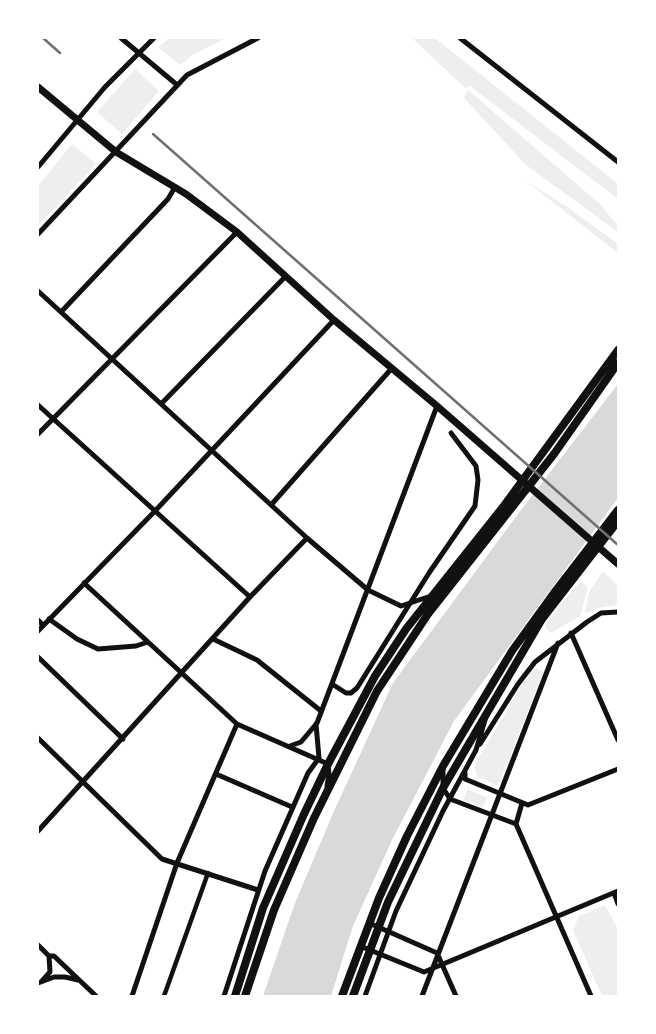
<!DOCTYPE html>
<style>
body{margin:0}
#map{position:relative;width:656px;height:1034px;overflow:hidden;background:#fff;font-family:"Sofia Sans Condensed",sans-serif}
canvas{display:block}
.frame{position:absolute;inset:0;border:39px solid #fff;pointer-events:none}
</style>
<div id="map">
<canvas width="656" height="1034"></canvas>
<div class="frame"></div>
</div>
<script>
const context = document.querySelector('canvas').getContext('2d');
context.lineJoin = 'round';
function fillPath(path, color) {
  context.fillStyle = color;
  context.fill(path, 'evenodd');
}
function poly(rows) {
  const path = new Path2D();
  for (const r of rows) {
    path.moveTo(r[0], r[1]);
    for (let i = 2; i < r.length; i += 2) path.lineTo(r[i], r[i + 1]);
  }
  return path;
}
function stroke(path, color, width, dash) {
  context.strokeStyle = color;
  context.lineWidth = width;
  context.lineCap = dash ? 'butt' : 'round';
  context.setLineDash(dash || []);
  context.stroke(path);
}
fillPath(poly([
 [170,38,226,38,194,54,180,65,158,47],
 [412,38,435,38,618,184,618,199,470,86,465,88],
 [135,69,159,91,122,134,97,112],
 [468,90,600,204,618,226,618,232,526,165,464,98],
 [72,144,96,164,38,226,38,186],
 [526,181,566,206,618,244,618,253],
 [603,571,618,586,618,605,598,608,585,613,589,592],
 [581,581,588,588,580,616,551,633,545,626,559,605],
 [535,668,544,671,498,786,477,776,474,766,521,686],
 [468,789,487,798,483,808,463,800],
 [605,905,618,929,618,996,602,996,573,930,579,916]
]), '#eee');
fillPath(poly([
 [618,384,618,498,454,721,392,840,353,926,331,996,263,996,295,903,334,811,393,683,518,514]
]), '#d9d9d9');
stroke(poly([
 [164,996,208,873]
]), '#111', 4.5);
stroke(poly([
 [121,38,176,84],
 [460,38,618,162],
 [38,167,105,87,154,38],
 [38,234,187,75,258,38],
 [38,291,307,538,368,590,401,606,431,596],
 [61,312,168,199,175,187],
 [161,404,285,277],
 [38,405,250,597],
 [38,434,237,232],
 [271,505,392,368],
 [84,583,237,724,328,764,329,774,327,786],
 [49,619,77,639,98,649,136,646,148,642],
 [38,620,43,625],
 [38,631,155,511,334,320],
 [571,633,618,740],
 [213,639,257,660,321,711],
 [38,657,123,739],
 [332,684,346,693,351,693,357,688,429,573,475,506,478,480,476,466,451,433],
 [38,738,162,859,258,890],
 [480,744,518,684,535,662,587,622,601,613,618,612],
 [290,746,301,742,317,723,437,406],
 [443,768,443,788,450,799,516,824,591,996],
 [465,773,465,779,528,805,618,769],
 [216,774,292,807],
 [516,824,522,803],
 [38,831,250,597,307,538],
 [614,893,618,904],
 [369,923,437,953,456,996],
 [38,945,49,956,54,956,96,996],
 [360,946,424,972,618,891],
 [42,981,50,972,49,956],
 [38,983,54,977,65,977,78,980],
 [132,996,177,863,237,724],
 [224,996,265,871,308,773,319,758,316,724],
 [365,996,396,911,443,811,476,750,485,720],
 [422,996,558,643]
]), '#111', 5);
stroke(poly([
 [38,87,116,152,186,194,237,232,334,320,437,406,618,564]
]), '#111', 7);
stroke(poly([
 [235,996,263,908,304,814,328,764,375,676,406,629,503,507,618,350],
 [245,996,274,910,314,818,377,691,428,614,554,454,618,363],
 [342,996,379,898,407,836,443,766,512,651,554,593,618,510],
 [353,996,388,902,443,788,542,619,618,521]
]), '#111', 8);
stroke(poly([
 [43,38,60,53],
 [153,134,618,545]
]), '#707070', 2.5);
</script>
